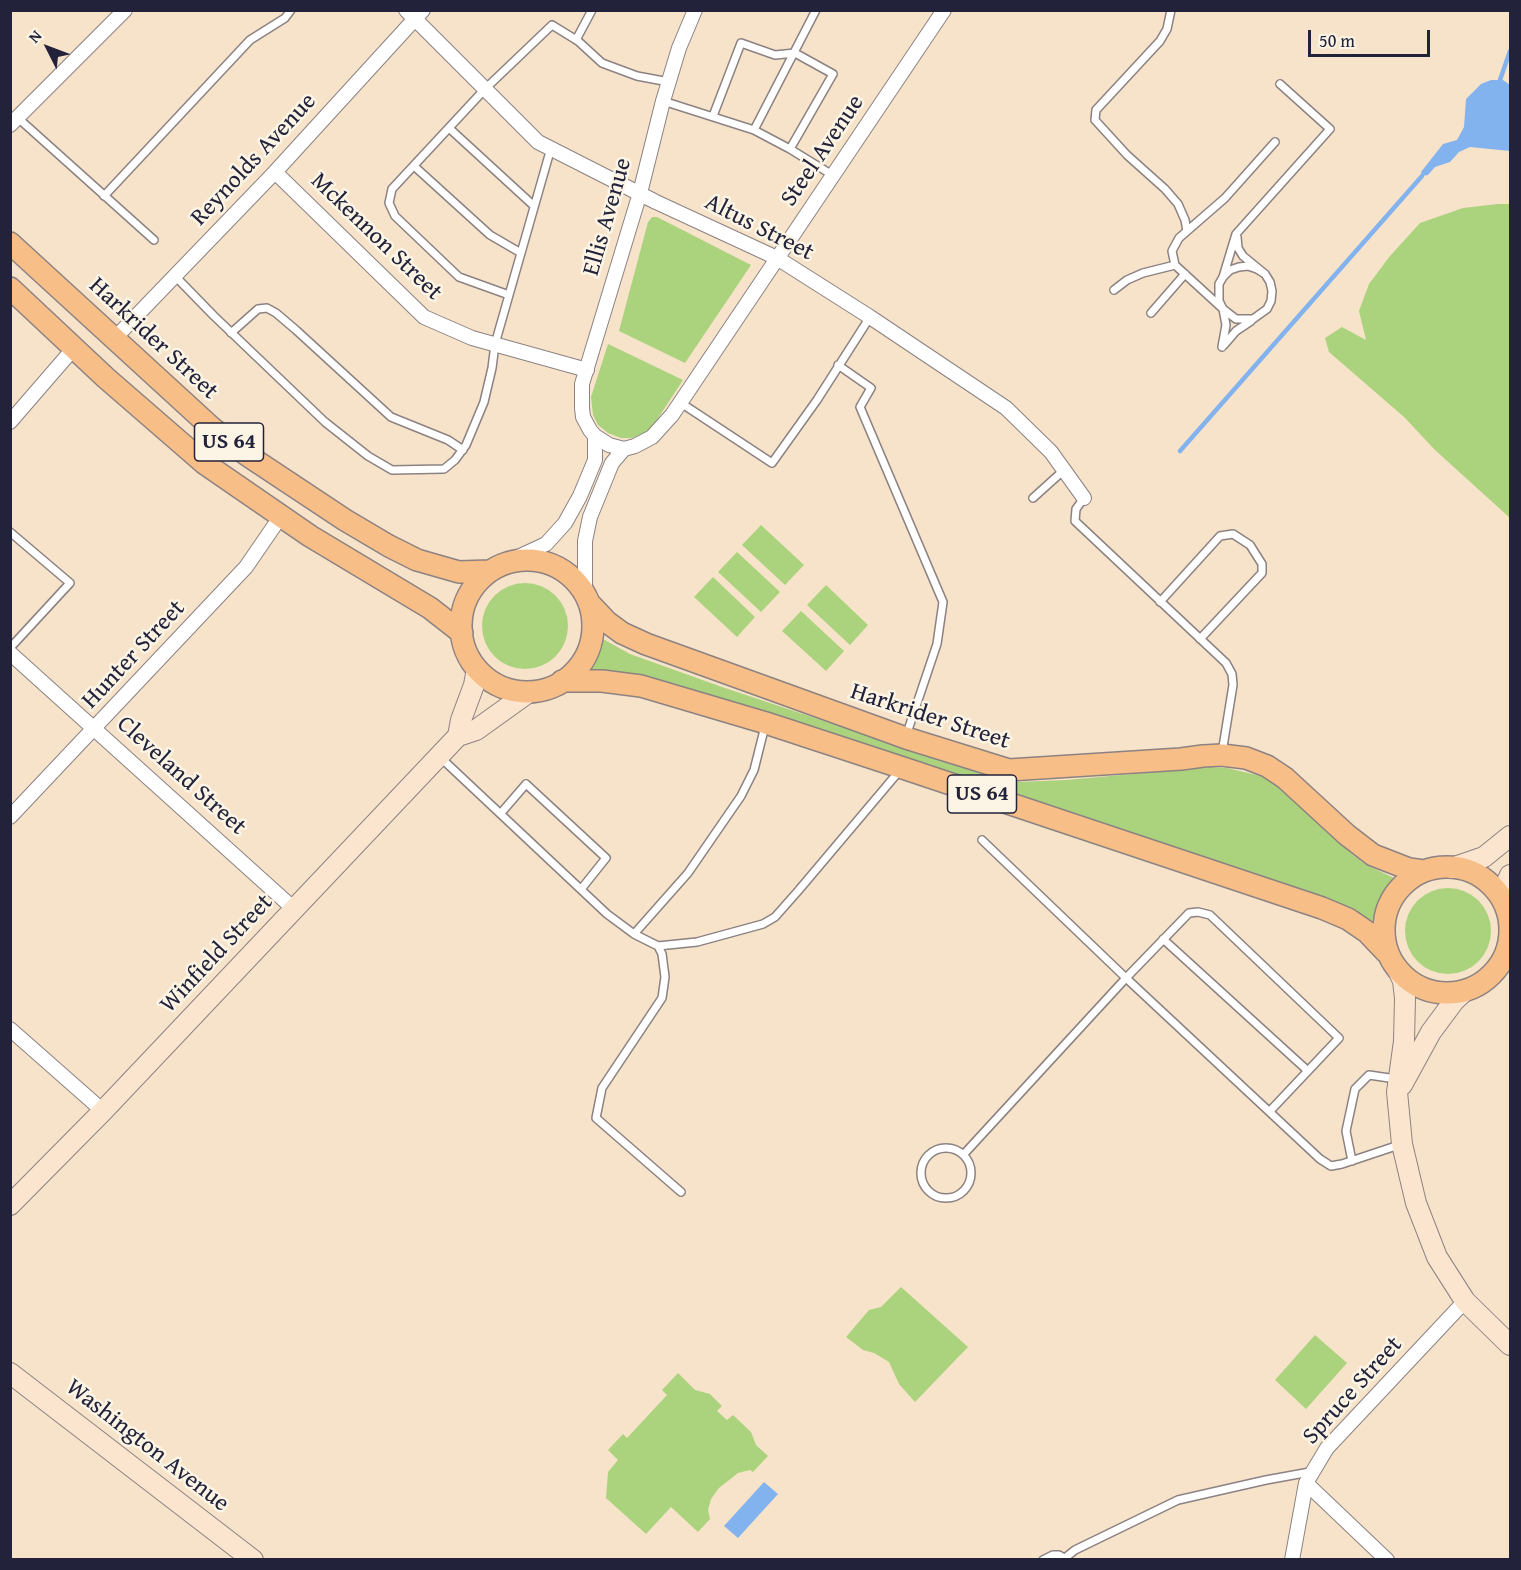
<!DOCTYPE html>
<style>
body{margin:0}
#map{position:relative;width:1521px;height:1570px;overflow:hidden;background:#f7e3ca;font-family:"Gentium Book Plus",serif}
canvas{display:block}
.frame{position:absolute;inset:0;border:12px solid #22223b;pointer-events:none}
.north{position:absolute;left:18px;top:18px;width:60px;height:60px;-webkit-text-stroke:4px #fcf5e5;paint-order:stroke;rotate:312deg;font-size:16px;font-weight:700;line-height:24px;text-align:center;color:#22223b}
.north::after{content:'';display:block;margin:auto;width:21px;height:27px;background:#22223b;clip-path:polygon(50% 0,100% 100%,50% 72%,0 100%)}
.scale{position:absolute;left:1308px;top:30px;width:122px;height:27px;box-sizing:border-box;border:3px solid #22223b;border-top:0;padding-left:8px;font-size:18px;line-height:21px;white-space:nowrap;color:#22223b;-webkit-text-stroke:4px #fcf5e5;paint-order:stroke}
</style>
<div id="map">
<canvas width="1521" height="1570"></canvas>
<div class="frame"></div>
<div class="north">N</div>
<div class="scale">50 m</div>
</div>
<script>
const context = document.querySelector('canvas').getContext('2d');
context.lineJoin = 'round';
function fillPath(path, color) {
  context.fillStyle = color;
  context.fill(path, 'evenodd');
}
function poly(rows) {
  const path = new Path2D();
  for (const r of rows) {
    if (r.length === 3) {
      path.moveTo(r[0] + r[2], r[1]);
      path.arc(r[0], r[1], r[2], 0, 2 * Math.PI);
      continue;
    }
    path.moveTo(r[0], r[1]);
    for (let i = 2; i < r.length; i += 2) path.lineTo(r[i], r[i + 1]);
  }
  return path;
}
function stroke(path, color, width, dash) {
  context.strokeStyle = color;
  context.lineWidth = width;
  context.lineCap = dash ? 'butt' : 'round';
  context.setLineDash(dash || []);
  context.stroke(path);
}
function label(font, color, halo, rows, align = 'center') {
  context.font = font + ' "Gentium Book Plus",serif';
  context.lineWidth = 5;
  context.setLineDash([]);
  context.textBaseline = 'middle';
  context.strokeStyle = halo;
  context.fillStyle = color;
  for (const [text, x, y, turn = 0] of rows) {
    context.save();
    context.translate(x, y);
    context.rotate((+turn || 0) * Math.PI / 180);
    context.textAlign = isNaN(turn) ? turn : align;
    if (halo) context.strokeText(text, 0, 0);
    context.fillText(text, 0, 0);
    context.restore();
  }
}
fillPath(poly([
 [1498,204,1510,204,1510,518,1435,450,1404,417,1329,352,1325,338,1342,327,1366,340,1359,311,1369,284,1390,256,1420,223,1463,208],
 [652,217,657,217,751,265,685,363,619,331,648,222],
 [608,344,683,380,653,426,644,433,632,438,621,438,608,433,598,425,593,415,591,397],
 [761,525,804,565,785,585,742,545],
 [737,552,780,592,761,612,718,572],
 [713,577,755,617,737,637,694,597],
 [525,626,43],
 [826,585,868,625,850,645,807,605],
 [801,611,844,651,826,671,782,631],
 [603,639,630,654,722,687,1001,780,1017,782,1066,780,1211,767,1227,768,1261,776,1291,796,1353,855,1365,864,1394,878,1380,898,1372,921,1346,906,812,730,590,671,598,655],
 [1448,931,43],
 [901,1287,968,1347,915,1402,899,1384,889,1362,874,1353,863,1350,846,1337,869,1310,881,1307],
 [1315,1335,1347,1363,1306,1409,1275,1380],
 [678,1373,695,1390,710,1394,722,1406,717,1411,727,1420,733,1415,751,1432,756,1445,768,1456,753,1472,750,1470,738,1473,719,1488,711,1499,708,1510,710,1519,698,1532,671,1507,646,1534,606,1498,608,1472,618,1460,608,1450,623,1434,627,1438,667,1395,662,1390]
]), '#abd37d');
fillPath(poly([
 [1491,80,1503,80,1510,85,1510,151,1470,147,1459,152,1450,162,1435,167,1428,175,1422,176,1421,172,1443,144,1457,140,1464,127,1466,99,1481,84],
 [764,1482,778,1494,738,1538,724,1526]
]), '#83b3ee');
stroke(poly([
 [1500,80,1510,51],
 [1180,451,1422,176]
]), '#83b3ee', 4.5);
const lane = poly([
 [1171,10,1167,29,1160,41,1096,110,1095,120,1127,155,1165,189,1178,204,1185,220,1187,231],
 [576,40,592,10],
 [663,101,754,130,790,149,834,176],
 [713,116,741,43,775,55,795,53,833,74,790,149],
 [18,118,154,240],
 [449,128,534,206],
 [754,130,816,10],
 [414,166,490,235,521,253],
 [104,196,250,40,285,18,291,10],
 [1237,237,1238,248,1243,256,1265,274,1270,282,1272,291,1271,301,1267,309,1253,319,1236,319,1223,309,1219,301,1219,284,1223,277,1230,270,1239,267,1248,266,1257,269,1265,274],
 [175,276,214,316,325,422,368,456,392,470,444,469,455,460,466,445,484,402,492,368,495,344,551,148],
 [1223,277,1236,234,1330,129,1280,84],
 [1114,290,1127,280,1143,273,1175,265],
 [509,295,459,277,395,216,389,203,392,189,485,89,552,25,578,41,602,63,637,76,669,82],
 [1151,313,1185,274],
 [231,333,258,309,267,308,276,313,296,330,391,417,448,440,463,450],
 [1224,345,1236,331,1251,321],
 [1222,347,1226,325,1223,309,1175,265,1172,251,1179,238,1225,198,1275,142],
 [838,365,871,388,860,407,943,602,937,644,906,736],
 [681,403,772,463,817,400,870,317],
 [1033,498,1064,470],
 [1084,498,1076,509,1075,521,1226,663,1232,674,1233,685,1222,753],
 [10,532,70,583,10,648],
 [1160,602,1220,536,1233,534,1250,545,1262,564,1262,573,1200,639],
 [441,758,607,914,634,934,688,873,741,796,754,770,765,726],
 [501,813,526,784,606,858,582,888],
 [634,934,658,946,697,942,763,924,775,917,798,891,901,769],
 [1163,939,1308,1071],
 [658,946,662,954,665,977,662,998,602,1088,596,1118,681,1192],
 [1270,1111,1339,1038,1210,915,1198,912,1189,913,1126,978,1320,1159,1331,1166,1342,1164,1399,1145],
 [946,1173,25],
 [964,1154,1126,978,982,840],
 [1352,1161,1346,1131,1355,1089,1369,1075,1396,1079],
 [1065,1558,1075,1550,1178,1500,1266,1480,1310,1472],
 [1043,1560,1053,1555,1059,1555,1067,1560]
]);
const street = poly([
 [406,10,538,142,656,202,777,258,870,317,1006,408,1051,452,1084,498],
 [695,10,679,48,663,101,640,193,582,384,582,408,583,417,590,430,595,436,609,445,624,449,635,446,652,437,672,415,944,10],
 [10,125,125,10],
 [275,172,424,317,472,338,587,370],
 [115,338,275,172,423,10],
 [10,422,74,348],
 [505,563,546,544,565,523,580,496,595,460,595,436],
 [585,594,585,541,590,517,612,463,624,449],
 [10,653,294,909],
 [10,817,246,567,281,516],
 [10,1029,103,1111],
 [1306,1483,1387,1560],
 [1292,1560,1306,1483,1327,1448,1465,1301]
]);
const secondary = poly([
 [458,736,461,720,474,685,477,669],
 [1452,868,1484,857,1510,836],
 [1504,900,1506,884,1510,875],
 [1397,968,1403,981,1405,998,1404,1041,1397,1092,1402,1144,1416,1203,1437,1257,1465,1301,1510,1345],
 [1402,1085,1431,1032,1454,1001,1466,990],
 [10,1205,103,1111,458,736,476,730,529,692],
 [10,1373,253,1560]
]);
const primary = poly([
 [10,243,212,428,247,455,345,520,389,546,417,560,459,572,489,571],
 [10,288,106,378,204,463,310,536,430,608,462,633],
 [527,626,66],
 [590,604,607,622,622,633,646,644,906,738,1009,770,1181,759,1203,756,1222,755,1246,758,1267,766,1285,778,1347,835,1373,855,1409,869,1424,871],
 [562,681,602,681,641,686,766,723,903,768,1322,908,1348,919,1367,932,1386,952],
 [1447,930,63]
]);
stroke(lane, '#8c8282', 10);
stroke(street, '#8c8282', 16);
stroke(secondary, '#8c8282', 22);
stroke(primary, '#8c8282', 24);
stroke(lane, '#fff', 7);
stroke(street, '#fff', 14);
stroke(secondary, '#fce5cf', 20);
stroke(primary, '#f7be87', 21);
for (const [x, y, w] of [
 [229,442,69],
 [982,794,69]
]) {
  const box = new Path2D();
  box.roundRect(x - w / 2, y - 19, w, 38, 4.5);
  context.fillStyle = '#fcf5e5';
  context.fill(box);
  stroke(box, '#22223b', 1.5);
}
label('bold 22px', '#22223b', null, [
 ["US 64",229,442],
 ["US 64",982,794]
]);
label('24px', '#22223b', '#fcf5e5', [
 ["Steel Avenue",823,151,-56],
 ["Reynolds Avenue",254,160,-47],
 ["Ellis Avenue",608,217,-74],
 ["Altus Street",759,228,27],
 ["Mckennon Street",376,237,44],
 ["Harkrider Street",153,339,43],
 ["Hunter Street",134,655,-47],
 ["Harkrider Street",930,717,18],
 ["Cleveland Street",181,776,42],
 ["Winfield Street",217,954,-47],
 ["Spruce Street",1353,1391,-48],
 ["Washington Avenue",147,1446,38]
]);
</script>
